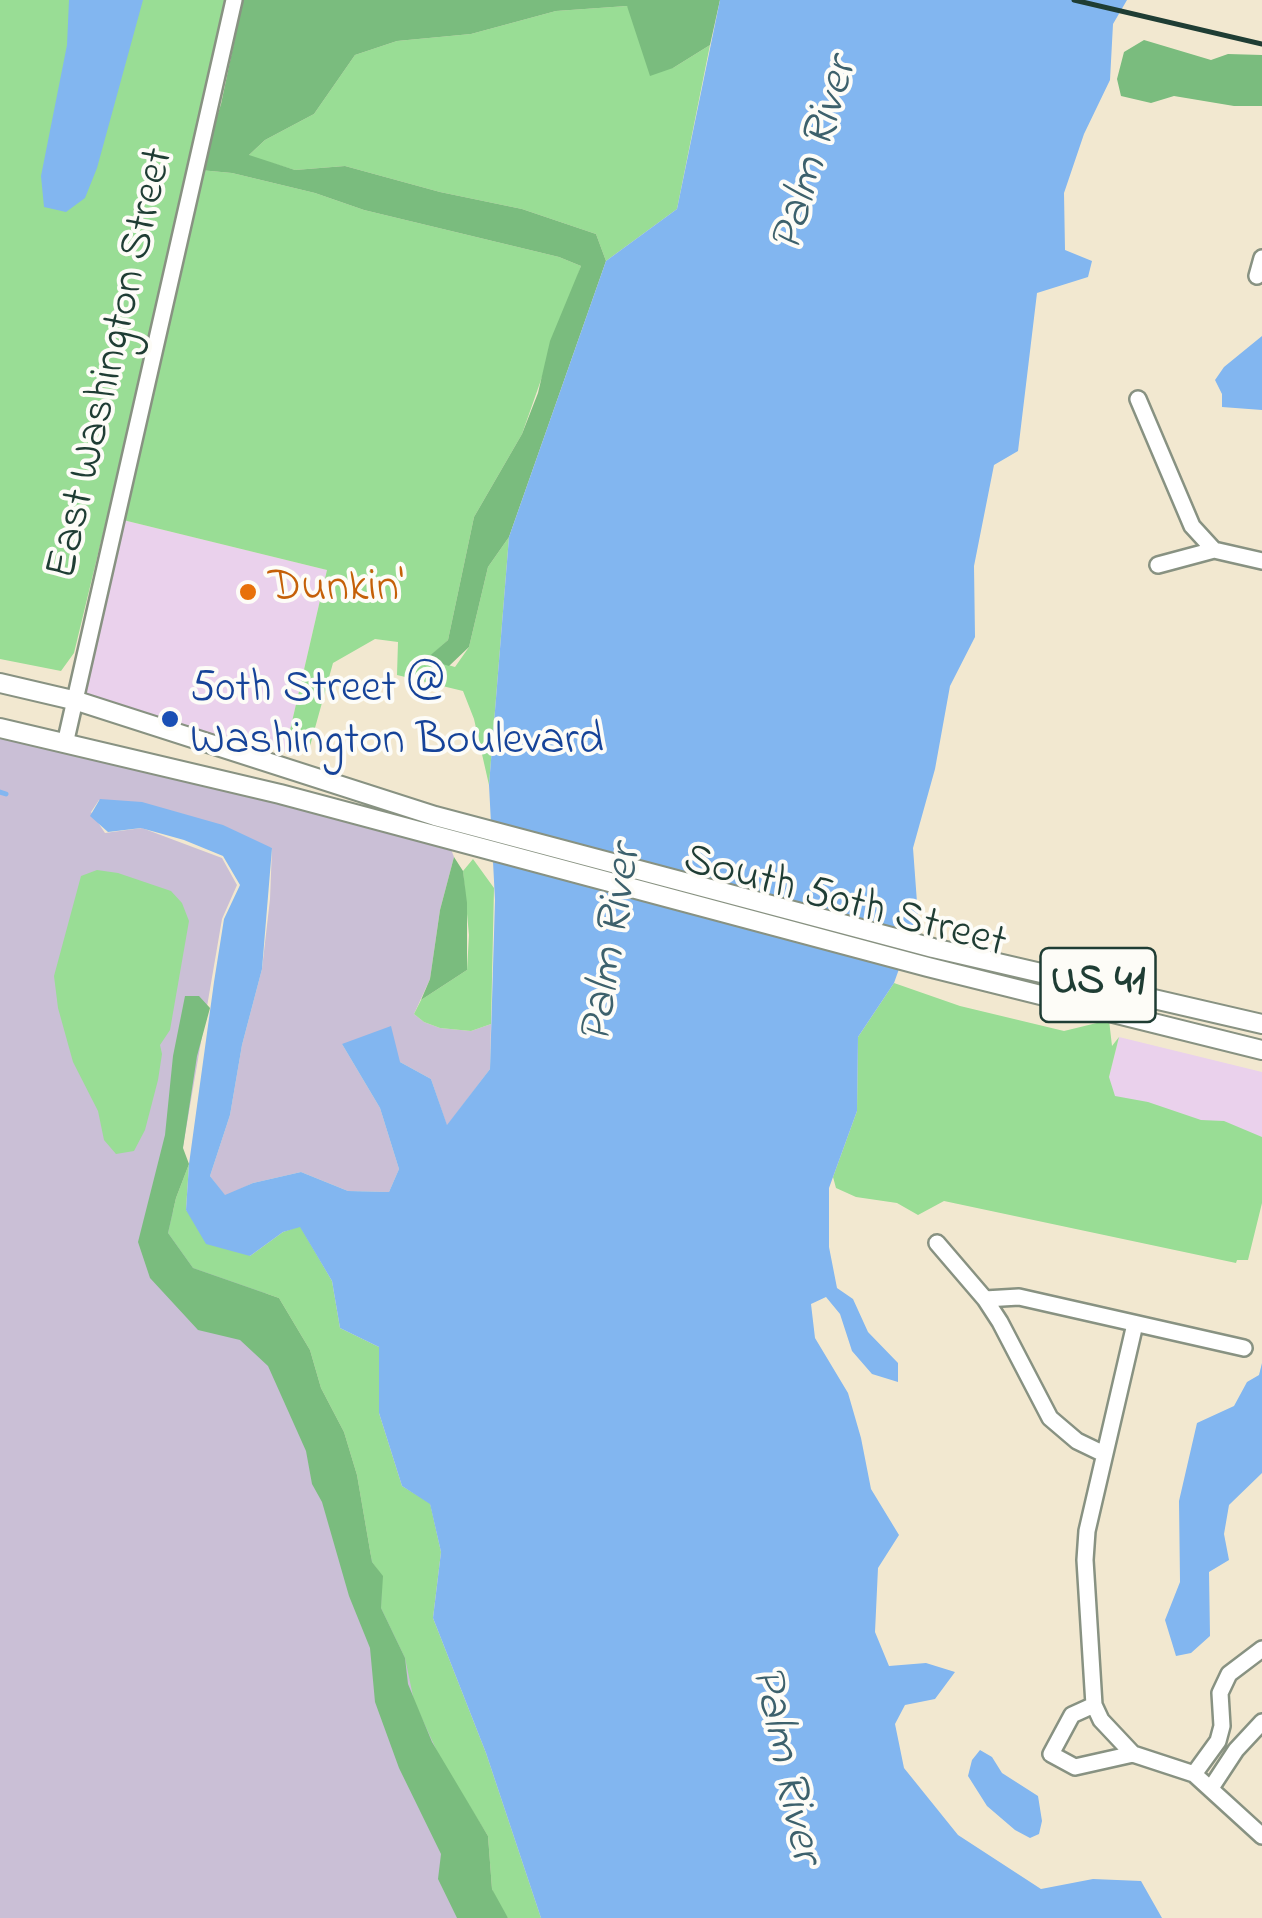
<!DOCTYPE html>
<style>
body{margin:0}
canvas{display:block;background:#f2e8d0}
</style>
<canvas width="1262" height="1918"></canvas>
<script>
const context = document.querySelector('canvas').getContext('2d');
context.lineJoin = 'round';
function fillPath(path, color) {
  context.fillStyle = color;
  context.fill(path, 'evenodd');
}
function poly(rows) {
  const path = new Path2D();
  for (const r of rows) {
    path.moveTo(r[0], r[1]);
    for (let i = 2; i < r.length; i += 2) path.lineTo(r[i], r[i + 1]);
  }
  return path;
}
function stroke(path, color, width, dash) {
  context.strokeStyle = color;
  context.lineWidth = width;
  context.lineCap = dash ? 'butt' : 'round';
  context.setLineDash(dash || []);
  context.stroke(path);
}
function label(font, color, halo, rows, align = 'center') {
  context.font = font + ' "Indie Flower",sans-serif';
  context.lineWidth = 8;
  context.setLineDash([]);
  context.textBaseline = 'middle';
  context.strokeStyle = halo;
  context.fillStyle = color;
  for (const [text, x, y, turn = 0] of rows) {
    context.save();
    context.translate(x, y);
    context.rotate((+turn || 0) * Math.PI / 180);
    context.textAlign = isNaN(turn) ? turn : align;
    if (halo) context.strokeText(text, 0, 0);
    context.fillText(text, 0, 0);
    context.restore();
  }
}
fillPath(poly([
 [119,519,327,570,285,752,76,698],
 [1119,1037,1262,1072,1262,1137,1102,1104]
]), '#ead1ec');
fillPath(poly([
 [0,725,443,828,454,857,440,910,430,979,414,1014,424,1022,440,1028,471,1031,491,1024,490,1069,447,1126,431,1079,400,1062,342,1044,380,1108,399,1169,389,1192,348,1191,301,1172,253,1183,225,1196,210,1176,230,1115,242,1045,262,969,270,899,272,848,99,800,91,812,105,833,142,828,222,858,237,885,222,919,172,1211,284,1309,466,1827,490,1918,0,1918]
]), '#cabfd6');
fillPath(poly([
 [0,0,232,0,74,653,61,671,0,659],
 [627,6,673,68,710,45,677,209,606,261,596,234,522,209,440,192,345,166,295,170,248,156,265,140,314,114,355,55,397,41,471,34,556,11],
 [200,170,232,173,315,193,364,210,559,257,581,266,522,434,474,517,448,640,427,659,455,667,469,647,488,567,509,537,489,785,474,719,463,691,397,675,398,642,375,639,333,663,310,746,285,752,327,570,119,519],
 [473,859,494,888,491,1024,471,1031,440,1028,424,1022,414,1014,421,1000,467,970,469,935,463,871],
 [97,870,118,873,171,891,182,903,189,921,170,1030,160,1045,162,1054,158,1080,145,1130,134,1151,116,1154,104,1140,98,1111,73,1062,58,1008,54,976,81,876],
 [894,983,960,1006,1064,1031,1109,1020,1112,1046,1119,1037,1109,1077,1115,1096,1148,1102,1201,1120,1224,1121,1262,1137,1262,1203,1248,1260,1237,1260,1236,1263,944,1201,918,1215,897,1203,856,1197,836,1188,833,1177,857,1111,858,1037],
 [189,1164,186,1210,250,1256,283,1232,300,1226,332,1281,340,1328,379,1347,379,1413,402,1486,430,1503,441,1552,433,1618,486,1753,541,1918,508,1918,499,1907,492,1889,488,1836,441,1760,414,1701,405,1658,381,1608,382,1576,372,1562,357,1475,344,1432,321,1388,310,1350,279,1298,193,1268,168,1233,176,1198]
]), '#99dd95');
fillPath(poly([
 [243,0,720,0,710,45,673,68,650,76,627,6,556,11,471,34,397,41,355,55,314,114,265,140,249,155,295,170,345,166,440,192,522,209,596,234,606,261,509,537,488,567,469,647,449,666,426,659,448,640,474,517,522,434,538,393,550,341,581,266,559,257,364,210,315,193,232,173,200,170,221,104],
 [1144,40,1211,60,1228,54,1262,55,1262,106,1234,106,1174,96,1151,103,1121,96,1117,79,1124,52],
 [454,857,463,871,467,903,467,970,421,1000,430,979,440,910],
 [185,996,199,996,210,1008,197,1056,183,1148,189,1164,176,1198,168,1233,193,1268,279,1298,310,1350,321,1388,344,1432,357,1475,372,1562,383,1576,381,1608,405,1658,408,1684,432,1742,488,1836,492,1889,508,1918,457,1918,438,1879,441,1854,399,1768,375,1702,370,1648,349,1596,322,1502,312,1484,306,1451,268,1366,240,1340,198,1330,150,1278,138,1242,165,1135,173,1056]
]), '#7abc7e');
fillPath(poly([
 [69,0,143,0,97,168,85,198,66,212,44,207,41,176,67,45],
 [720,0,1127,0,1113,24,1110,80,1084,134,1064,193,1065,250,1092,261,1088,277,1037,293,1018,451,994,465,974,566,975,637,950,686,935,769,913,848,918,916,894,983,858,1037,857,1111,829,1188,829,1247,837,1288,853,1299,868,1332,898,1363,898,1382,872,1374,852,1351,840,1314,826,1297,811,1304,815,1338,848,1393,861,1438,871,1489,899,1535,878,1568,875,1632,889,1666,926,1663,955,1672,935,1699,905,1705,895,1724,904,1768,958,1835,1041,1889,1093,1879,1141,1881,1162,1918,541,1918,486,1753,433,1618,441,1552,430,1504,402,1486,379,1413,379,1347,340,1328,332,1281,300,1227,283,1232,250,1256,206,1244,186,1210,189,1164,214,982,224,919,240,885,223,856,184,840,141,828,108,832,90,816,100,799,142,802,223,825,272,848,262,969,242,1045,230,1115,210,1176,225,1195,253,1183,301,1172,348,1191,389,1192,399,1169,380,1108,342,1044,391,1026,400,1062,431,1079,447,1125,490,1069,495,900,489,785,509,537,606,261,677,209],
 [1262,336,1262,410,1222,407,1222,394,1215,380,1224,367],
 [1262,1363,1262,1473,1229,1505,1224,1534,1229,1560,1209,1572,1210,1636,1191,1653,1176,1656,1165,1620,1180,1582,1179,1501,1197,1423,1234,1406,1247,1382,1259,1375],
 [980,1750,992,1757,1002,1773,1038,1796,1042,1821,1039,1834,1030,1838,1015,1830,987,1806,968,1776,972,1760]
]), '#82b6f0');
stroke(poly([
 [0,792,6,794]
]), '#82b6f0', 5);
const minor = poly([
 [1257,276,1262,258],
 [1138,399,1192,526,1214,550,1262,561],
 [1158,565,1214,550],
 [65,744,234,0],
 [937,1243,985,1299,1000,1322,1050,1418,1077,1441,1104,1454],
 [985,1299,1019,1297,1244,1348],
 [1135,1324,1087,1531,1085,1560,1094,1705,1101,1720,1133,1754,1194,1774,1262,1836],
 [1094,1705,1072,1715,1051,1754,1075,1767,1133,1754],
 [1194,1774,1218,1741,1222,1726,1220,1693,1229,1674,1262,1649],
 [1211,1788,1236,1750,1262,1722]
]);
const major = poly([
 [0,683,77,701,435,816,933,948,1262,1024],
 [0,728,280,794,928,967,1262,1050]
]);
stroke(minor, '#889282', 20);
stroke(major, '#889282', 22);
stroke(minor, '#fff', 15);
stroke(major, '#fff', 18);
stroke(poly([
 [1074,0,1262,44]
]), '#1f3d34', 5);
for (const [x, y, r, color] of [
 [248,592,10,"#e8710a"],
 [170,719,10,"#1a4fb4"]
]) {
  const dot = new Path2D();
  dot.arc(x, y, r, 0, 2 * Math.PI);
  context.fillStyle = color;
  context.fill(dot);
  stroke(dot, '#fdfcf7', 4);
}
for (const [x, y, w] of [
 [1098,985,115]
]) {
  const box = new Path2D();
  box.roundRect(x - w / 2, y - 37, w, 74, 8);
  context.fillStyle = '#fdfcf7';
  context.fill(box);
  stroke(box, '#1f3d34', 2.5);
}
label('bold 42px', '#1f3d34', null, [
 ["US 41",1098,985]
]);
label('45px', '#1f3d34', '#fdfcf7', [
 ["East Washington Street",114,364,-77],
 ["South 50th Street",844,905,15]
]);
label('45px', '#c56008', '#fdfcf7', [
 ["Dunkin'",268,592]
], 'left');
label('45px', '#164399', '#fdfcf7', [
 ["50th Street @",190,693],
 ["Washington Boulevard",190,745]
], 'left');
label('italic 48px', '#3d616c', '#fdfcf7', [
 ["Palm River",818,156,-73],
 ["Palm River",615,945,-81],
 ["Palm River",782,1765,78]
]);
</script>
